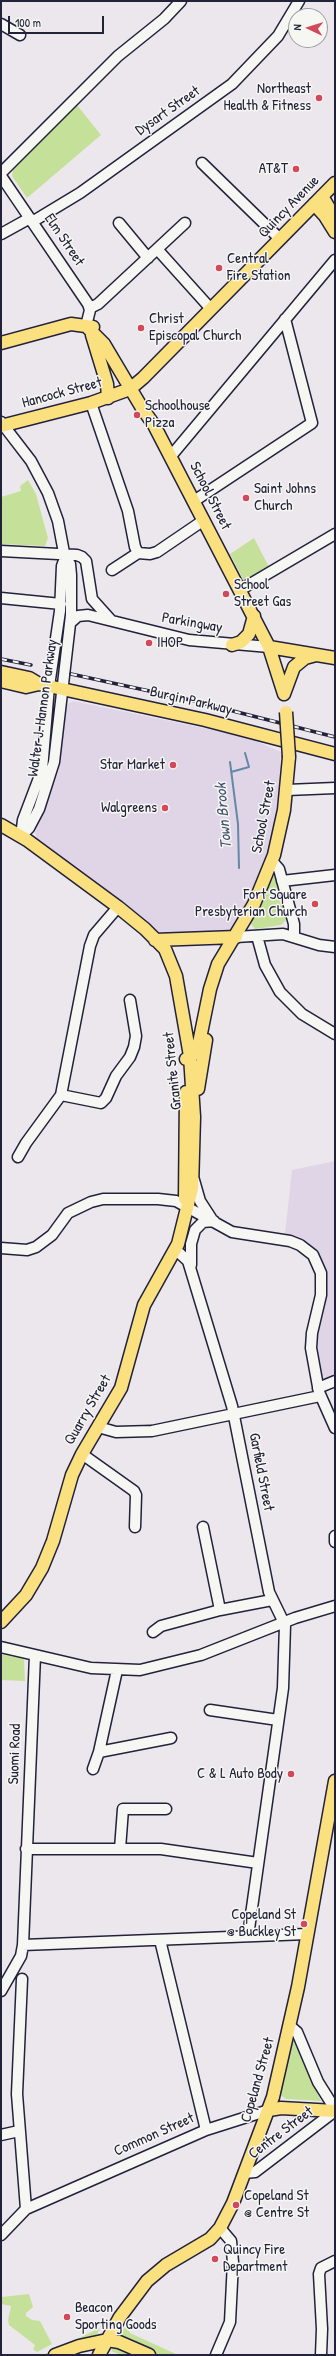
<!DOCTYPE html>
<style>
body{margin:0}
#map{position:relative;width:336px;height:2356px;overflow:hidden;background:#ece7ed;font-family:"Patrick Hand",sans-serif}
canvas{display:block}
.frame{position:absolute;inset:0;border:2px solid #22223b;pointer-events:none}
.north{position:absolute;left:288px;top:8px;width:40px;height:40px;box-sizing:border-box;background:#f6f6f2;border:1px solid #a1a1a9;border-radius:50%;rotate:274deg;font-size:11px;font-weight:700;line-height:16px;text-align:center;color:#22223b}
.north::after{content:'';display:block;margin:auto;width:14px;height:18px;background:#d1495b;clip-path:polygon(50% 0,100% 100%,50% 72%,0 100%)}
.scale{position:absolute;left:8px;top:16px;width:96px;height:18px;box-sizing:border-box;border:2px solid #22223b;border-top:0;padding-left:5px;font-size:12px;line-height:14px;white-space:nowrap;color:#22223b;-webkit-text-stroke:3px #f6f6f2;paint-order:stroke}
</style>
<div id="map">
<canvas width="336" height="2356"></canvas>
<div class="frame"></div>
<div class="north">N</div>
<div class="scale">100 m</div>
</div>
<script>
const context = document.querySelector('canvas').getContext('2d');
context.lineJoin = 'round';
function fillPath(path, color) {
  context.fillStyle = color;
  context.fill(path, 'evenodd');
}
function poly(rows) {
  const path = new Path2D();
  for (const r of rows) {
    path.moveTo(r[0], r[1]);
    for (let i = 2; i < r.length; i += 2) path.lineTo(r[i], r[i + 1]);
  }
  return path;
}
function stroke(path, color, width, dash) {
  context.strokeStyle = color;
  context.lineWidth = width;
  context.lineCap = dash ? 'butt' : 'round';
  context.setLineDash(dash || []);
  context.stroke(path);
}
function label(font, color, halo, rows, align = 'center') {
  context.font = font + ' "Patrick Hand",sans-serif';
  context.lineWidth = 3;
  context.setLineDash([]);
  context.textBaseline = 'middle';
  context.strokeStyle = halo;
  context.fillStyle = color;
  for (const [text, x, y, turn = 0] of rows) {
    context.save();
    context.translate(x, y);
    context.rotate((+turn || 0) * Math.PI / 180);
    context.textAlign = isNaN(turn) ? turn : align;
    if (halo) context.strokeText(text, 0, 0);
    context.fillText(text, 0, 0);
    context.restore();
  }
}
fillPath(poly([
 [73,701,247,737,281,752,277,823,269,860,252,908,234,929,212,935,165,939,37,839,35,831,59,770,65,706],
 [335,1161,335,1375,326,1379,322,1376,316,1344,327,1291,324,1265,320,1255,310,1245,299,1238,285,1234,292,1170]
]), '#e0d5e7');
fillPath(poly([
 [77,105,101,135,27,198,12,176,13,170],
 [28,480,36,494,48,538,45,546,1,544,1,497,21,491,20,486],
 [254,538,269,567,244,581,230,554],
 [272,876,276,878,286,920,281,925,255,929,250,923],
 [1,1654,24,1659,25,1681,1,1680],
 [293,2040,321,2101,286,2099,280,2095],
 [29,2294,33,2307,26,2313,26,2316,32,2320,40,2321,52,2344,37,2352,33,2349,35,2345,9,2325,8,2320,11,2306,1,2304,2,2297],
 [126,2325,130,2333,178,2355,121,2355,111,2351],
 [100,2328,89,2351,75,2355,43,2355]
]), '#c5e199');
stroke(poly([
 [230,762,238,824,239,868],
 [231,772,249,767,245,753]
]), '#6389a7', 2);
const minor = poly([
 [1,24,20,35],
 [202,163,280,239],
 [1,173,118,56,164,19,181,1],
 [1,176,88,304,90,310,86,326],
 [32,222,80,193,232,84,278,36,299,1],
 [119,223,148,258],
 [1,234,30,218],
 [157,249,211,309],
 [90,308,98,304,185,223],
 [91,403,128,511,135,547,138,553],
 [1,422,31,461,48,493,58,521,65,558,70,564,71,575,71,615,54,762,39,809,29,828,21,836],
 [171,456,335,260],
 [194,501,312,423,285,319],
 [1,551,77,555,82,557,86,561,92,599,110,619],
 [112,570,138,553,150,554,157,552,204,520],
 [240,590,335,534],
 [1,598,61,604],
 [70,623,78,616,88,615,189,640,269,647],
 [287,790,335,788],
 [21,836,23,820,42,770,49,686,60,611,62,566,65,558],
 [272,861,279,869,294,924,294,936],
 [282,881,335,875],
 [257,936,265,965,280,992,302,1014,335,1034],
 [236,937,283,934,319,945,335,947],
 [61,1095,101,1103,106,1098,116,1076,130,1057,134,1047,136,1036,130,1000],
 [18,1157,26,1143,61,1095,90,946,94,935,118,907],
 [194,1180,200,1201,211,1218],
 [1,1248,27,1250,36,1247,52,1235,68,1213,91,1202,103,1199,158,1199,176,1201,232,1232,290,1241,300,1245,313,1255,321,1273,321,1295,312,1333,311,1348,319,1392,335,1428],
 [176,1250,188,1261,232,1406,269,1592,285,1625,283,1688,248,1936],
 [191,1265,191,1244,195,1230,203,1222,214,1221],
 [318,1388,335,1381],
 [98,1427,116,1432,152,1431,320,1396],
 [82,1454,134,1491,136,1495,135,1527],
 [203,1527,220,1610],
 [335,1536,335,1542],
 [153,1632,161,1626,220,1610,272,1600],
 [1,1647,91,1668,140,1670,201,1655,295,1618,335,1606],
 [210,1710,278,1720],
 [99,1752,171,1738],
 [93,1769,99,1752,117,1670],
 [26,1849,161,1849,258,1863],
 [120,1849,123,1809,166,1809],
 [160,1940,206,2130],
 [23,1945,307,1934],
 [22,1979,17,2094,26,2209],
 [1,1991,21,1956,23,1945,35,1655],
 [290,2026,297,2032,318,2082,335,2109],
 [1,2135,19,2131],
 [244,2173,255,2172,335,2111],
 [1,2235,26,2209,206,2130,269,2110],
 [216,2355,230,2322,233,2262,231,2241,220,2228],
 [321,2355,322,2329,319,2274,321,2268,335,2261]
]);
const major = poly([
 [322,196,335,218],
 [314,204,325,216,335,232],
 [86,326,104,344,142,408,154,425,269,647,284,694],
 [92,335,107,384,108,398],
 [1,343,71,324,93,327],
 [1,426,91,403,130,389,143,378,335,183],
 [232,645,241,642,249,634,254,616],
 [269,647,335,658],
 [1,672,29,678,39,684,205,720,335,754],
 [1,681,26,687,39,684],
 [284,694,294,667,305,658,316,655],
 [1,825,27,840,118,907,145,929,165,949,176,976,190,1056,194,1117,192,1188,178,1244,144,1305,121,1388,82,1454,72,1475,53,1541,42,1568,26,1595,1,1622],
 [155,940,236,937],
 [186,1059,194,1054,198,1048,210,989,218,964,254,904,274,855,284,810,289,757],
 [198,1089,206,1040],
 [185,1199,186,1092],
 [269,2110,281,2108,335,2111],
 [55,2355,79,2346,107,2340,119,2342,149,2355],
 [99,2355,120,2317,147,2281,166,2265,210,2239,220,2228,233,2203,273,2097,298,1987,335,1781]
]);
stroke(minor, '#22223b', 13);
stroke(major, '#22223b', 15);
stroke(minor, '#f6f6f2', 10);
stroke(major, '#fbe080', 12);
const rail = poly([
 [1,659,31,665],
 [71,674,186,699,335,737]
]);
stroke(rail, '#22223b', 3.5);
stroke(rail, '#f6f6f2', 2, [6]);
const majorBridge = poly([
 [286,712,289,757]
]);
stroke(majorBridge, '#22223b', 15, []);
stroke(majorBridge, '#fbe080', 12);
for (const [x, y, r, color] of [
 [319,98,4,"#d1495b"],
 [296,169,4,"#d1495b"],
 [219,268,4,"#d1495b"],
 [141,328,4,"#d1495b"],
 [137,415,4,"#d1495b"],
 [246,498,4,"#d1495b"],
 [226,594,4,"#d1495b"],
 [149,643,4,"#d1495b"],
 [173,765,4,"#d1495b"],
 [165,808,4,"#d1495b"],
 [315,904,4,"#d1495b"],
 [291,1774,4,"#d1495b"],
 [304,1924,4,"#d1495b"],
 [236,2205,4,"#d1495b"],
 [215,2259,4,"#d1495b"],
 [67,2317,4,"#d1495b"]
]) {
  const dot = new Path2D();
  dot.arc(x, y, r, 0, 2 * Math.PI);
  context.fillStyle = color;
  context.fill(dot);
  stroke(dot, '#f6f6f2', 1.5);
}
label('15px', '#22223b', '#f6f6f2', [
 ["Northeast",311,89,"right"],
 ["Health & Fitness",311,106,"right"],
 ["AT&T",288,169,"right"],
 ["Central",227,259],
 ["Fire Station",227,276],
 ["Christ",149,319],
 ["Episcopal Church",149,336],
 ["Schoolhouse",145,406],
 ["Pizza",145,423],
 ["Saint Johns",254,489],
 ["Church",254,506],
 ["School",234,585],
 ["Street Gas",234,602],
 ["IHOP",157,643],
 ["Star Market",165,765,"right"],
 ["Walgreens",157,808,"right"],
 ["Fort Square",307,895,"right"],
 ["Presbyterian Church",307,912,"right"],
 ["C & L Auto Body",283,1774,"right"],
 ["Copeland St",296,1915,"right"],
 ["@ Buckley St",296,1932,"right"],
 ["Copeland St",244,2196],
 ["@ Centre St",244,2213],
 ["Quincy Fire",223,2250],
 ["Department",223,2267],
 ["Beacon",75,2308],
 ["Sporting Goods",75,2325]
], 'left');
label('15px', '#22223b', '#f6f6f2', [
 ["Dysart Street",168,111,-35],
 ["Quincy Avenue",289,207,-46],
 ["Elm Street",64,240,56],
 ["Hancock Street",62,393,-15],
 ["School Street",210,496,63],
 ["Parkingway",192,623,10],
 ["Burgin Parkway",191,701,13],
 ["Walter J. Hannon Parkway",43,708,-82],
 ["School Street",264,817,-79],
 ["Granite Street",173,1071,-96],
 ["Quarry Street",88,1410,-60],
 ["Garfield Street",261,1472,79],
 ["Suomi Road",15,1754,-88],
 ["Copeland Street",258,2080,-74],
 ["Centre Street",281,2133,-37],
 ["Common Street",154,2135,-24]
]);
label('italic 16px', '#425571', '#f6f6f2', [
 ["Town Brook",224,816,-95]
]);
</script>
